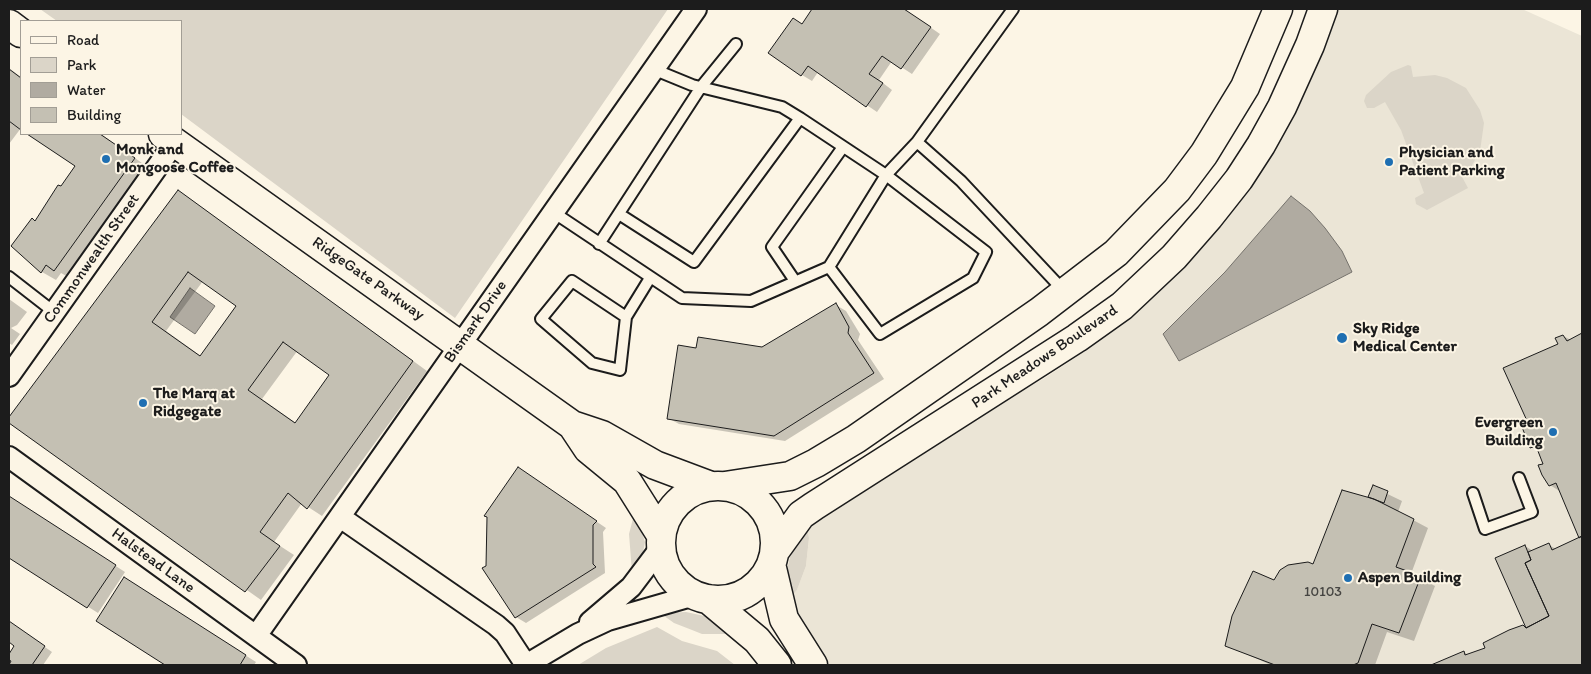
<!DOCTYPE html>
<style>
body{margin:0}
#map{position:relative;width:1591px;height:674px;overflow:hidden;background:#fcf5e5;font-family:Itim,sans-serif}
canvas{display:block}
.frame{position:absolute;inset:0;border:10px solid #1c1c1c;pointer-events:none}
.legend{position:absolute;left:20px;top:20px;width:162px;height:115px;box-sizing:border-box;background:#fcf5e5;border:1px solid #a29e95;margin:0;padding:6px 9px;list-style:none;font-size:15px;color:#1c1c1c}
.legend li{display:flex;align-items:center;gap:10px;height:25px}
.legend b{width:25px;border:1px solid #a29e95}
</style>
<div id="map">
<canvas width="1591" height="674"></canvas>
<div class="frame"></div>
<ul class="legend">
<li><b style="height:6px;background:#fcf5e5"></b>Road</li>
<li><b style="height:14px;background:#dbd5c8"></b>Park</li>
<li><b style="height:14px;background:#b0aba1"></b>Water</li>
<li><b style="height:14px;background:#c4c0b3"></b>Building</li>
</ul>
</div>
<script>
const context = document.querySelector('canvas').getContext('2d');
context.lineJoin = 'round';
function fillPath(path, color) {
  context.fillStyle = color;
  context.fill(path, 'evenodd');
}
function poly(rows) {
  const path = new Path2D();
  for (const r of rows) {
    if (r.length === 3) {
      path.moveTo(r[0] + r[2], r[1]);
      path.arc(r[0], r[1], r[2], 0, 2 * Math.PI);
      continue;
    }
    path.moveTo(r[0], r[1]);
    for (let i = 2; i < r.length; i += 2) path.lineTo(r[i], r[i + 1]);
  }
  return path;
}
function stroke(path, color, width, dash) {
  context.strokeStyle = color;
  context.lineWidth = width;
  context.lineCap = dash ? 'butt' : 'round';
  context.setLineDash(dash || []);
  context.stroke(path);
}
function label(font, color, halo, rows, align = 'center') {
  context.font = font + ' Itim,sans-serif';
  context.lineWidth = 4;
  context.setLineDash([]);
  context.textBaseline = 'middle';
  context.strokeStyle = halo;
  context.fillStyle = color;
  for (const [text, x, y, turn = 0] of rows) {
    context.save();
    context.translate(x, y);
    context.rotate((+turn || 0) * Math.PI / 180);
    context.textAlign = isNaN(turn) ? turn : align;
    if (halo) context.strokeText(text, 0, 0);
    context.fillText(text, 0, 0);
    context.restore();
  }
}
fillPath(poly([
 [1335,9,1522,9,1582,36,1582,665,826,665,798,629,789,599,797,590,806,566,809,538,807,526,919,448,1043,379,1075,358,1148,302,1221,226,1274,147,1313,73]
]), '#ebe5d6');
fillPath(poly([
 [40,9,668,9,455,318,181,114,181,21,57,21],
 [1408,65,1411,66,1413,77,1435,75,1447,78,1466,88,1480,110,1484,123,1480,151,1471,167,1461,175,1468,188,1427,210,1416,204,1415,198,1424,193,1401,130,1385,102,1374,108,1367,108,1364,101,1366,95,1391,72],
 [635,511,645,542,642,558,632,572,629,534],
 [807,526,809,538,806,566,797,590,789,599,786,574,790,557],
 [686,612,709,617,733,634,702,634,692,630,674,623,660,613],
 [657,627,682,641,717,651,735,665,578,665,606,648]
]), '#dbd5c8');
const water = poly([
 [1291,196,1310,211,1325,228,1342,251,1352,272,1179,361,1163,334,1225,272,1291,196],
 [190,288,215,306,195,334,170,317,190,288]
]);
fillPath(water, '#b0aba1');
stroke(water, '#75726c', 1);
fillPath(poly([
 [814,9,904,9,940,34,912,74,892,61,879,80,892,90,877,112,818,72,812,81,802,75,802,25],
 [9,68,21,77,21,128,9,144],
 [29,134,101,134,149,168,70,278,61,273,56,280,42,272,36,222,76,166],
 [179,191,427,371,322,516,302,503,274,542,294,555,261,600,9,422,9,419],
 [203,281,237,306,201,356,166,331],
 [298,350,331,374,296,423,262,399],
 [9,299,27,312,17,325,11,328,20,334,12,345,9,343],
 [836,305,846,311,860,334,858,340,884,379,785,441,679,424,668,418,697,350,762,348],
 [1582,334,1582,665,1435,665,1464,652,1468,655,1486,649,1528,629,1525,546,1533,551,1549,545,1556,549,1580,538,1561,492,1550,485,1540,452,1531,447,1530,424,1563,336,1571,340],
 [519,469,606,528,603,532,605,573,526,623,516,617,487,566],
 [1373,487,1402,501,1398,512,1428,528,1411,574,1435,586,1414,641,1387,632,1375,665,1271,665,1226,645,1274,581,1313,566,1369,498],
 [9,497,125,572,98,613,9,557],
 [134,585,256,662,254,665,168,665,97,621],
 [9,622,52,652,43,665,10,665,13,661,9,656,16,646,9,641]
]), '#0003');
const building = poly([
 [812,9,904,9,931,27,901,69,882,56,869,74,883,83,866,107,808,66,801,76,768,53,793,18,802,24,812,9],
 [9,69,21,78,21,130,9,121,9,69],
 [27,134,100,134,135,158,54,271,46,265,41,273,11,246,32,218,35,221,58,185,61,186,75,166,27,134],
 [178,190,413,361,307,509,288,493,260,532,280,546,245,592,9,423,9,417,178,190],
 [188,272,236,306,200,356,152,322,188,272],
 [283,342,329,375,295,423,248,390,283,342],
 [836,303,849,327,848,333,874,373,774,436,667,419,678,345,696,348,698,337,762,347,836,303],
 [1582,333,1582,536,1579,538,1556,483,1549,486,1542,475,1538,465,1543,464,1536,446,1530,448,1522,427,1528,423,1503,368,1558,344,1555,338,1563,335,1567,341,1582,333],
 [518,467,597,521,593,525,593,564,596,567,515,618,482,568,486,566,487,517,484,516,518,467],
 [1373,485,1388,491,1384,503,1368,497,1373,485],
 [1342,490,1374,499,1414,519,1396,567,1421,576,1399,633,1372,624,1358,663,1353,665,1275,665,1225,646,1232,616,1253,571,1274,580,1280,570,1288,565,1308,562,1313,564,1342,490],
 [9,496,116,565,87,608,9,558,9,496],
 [1582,536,1582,665,1431,665,1464,651,1465,655,1485,648,1483,643,1509,630,1523,625,1526,628,1549,616,1525,563,1531,560,1528,552,1549,543,1552,550,1582,536],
 [1525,545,1531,560,1525,563,1549,616,1526,628,1495,558,1525,545],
 [124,577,246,655,240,665,165,665,96,621,124,577],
 [9,621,45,646,32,665,9,665,11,661,9,660,9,654,14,646,9,642,9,621]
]);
fillPath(building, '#c4c0b3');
stroke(building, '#1c1c1c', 1);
const service = poly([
 [917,142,1013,9],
 [553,212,682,298,751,301,829,267,880,334,973,278,986,252,886,175,800,118,782,107,692,85,653,69],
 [619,214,694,262,800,118],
 [599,244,701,87,736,44],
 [829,267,886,175,917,142,961,181,1064,291],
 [9,277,54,312],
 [795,281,772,247,843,147],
 [626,317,572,281,541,319,592,363,620,370,626,317,650,278],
 [1473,493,1485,529,1532,512,1519,478]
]);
const minor = poly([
 [9,376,175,142],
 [9,457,296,665],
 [340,517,496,625,505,633,526,665],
 [590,622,631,587,662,546],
 [256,636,696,9],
 [526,665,578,634,608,620,695,595]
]);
const secondary = poly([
 [9,24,21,33],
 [163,134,572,425,602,435,655,465,711,486],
 [572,425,588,449,627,481,661,535],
 [725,486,790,476,816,463,856,439,1039,312,1116,253,1177,190,1204,154,1245,87,1278,9],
 [718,543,57],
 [775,551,801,515,814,506,1077,338,1122,306,1174,257,1209,217,1239,179,1261,145,1282,107,1310,45,1323,9],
 [771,564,784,619,813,665],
 [708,599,757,640,777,665]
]);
stroke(service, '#1c1c1c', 14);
stroke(minor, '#1c1c1c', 24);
stroke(secondary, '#1c1c1c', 31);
stroke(service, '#fcf5e5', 10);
stroke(minor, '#fcf5e5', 20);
stroke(secondary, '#fcf5e5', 28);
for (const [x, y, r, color] of [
 [106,159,5,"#1f6fb2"],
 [1389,162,5,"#1f6fb2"],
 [1342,338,6,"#1f6fb2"],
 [143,403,5,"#1f6fb2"],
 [1553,432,5,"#1f6fb2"],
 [1348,578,5,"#1f6fb2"]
]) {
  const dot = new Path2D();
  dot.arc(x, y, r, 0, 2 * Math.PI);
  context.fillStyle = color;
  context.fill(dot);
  stroke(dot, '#fcf5e5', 2);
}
label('14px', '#464542', null, [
 ["10103",1323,592]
]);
label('bold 16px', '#1c1c1c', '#fcf5e5', [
 ["Monk and",116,150],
 ["Mongoose Coffee",116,168],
 ["Physician and",1399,153],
 ["Patient Parking",1399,171],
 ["Sky Ridge",1353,329],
 ["Medical Center",1353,347],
 ["The Marq at",153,394],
 ["Ridgegate",153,412],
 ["Evergreen",1543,423,"right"],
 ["Building",1543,441,"right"],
 ["Aspen Building",1358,578]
], 'left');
label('16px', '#1c1c1c', '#fcf5e5', [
 ["Commonwealth Street",92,259,-55],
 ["RidgeGate Parkway",368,279,35],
 ["Bismark Drive",476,322,-55],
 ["Park Meadows Boulevard",1045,357,-34],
 ["Halstead Lane",153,561,36]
]);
</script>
